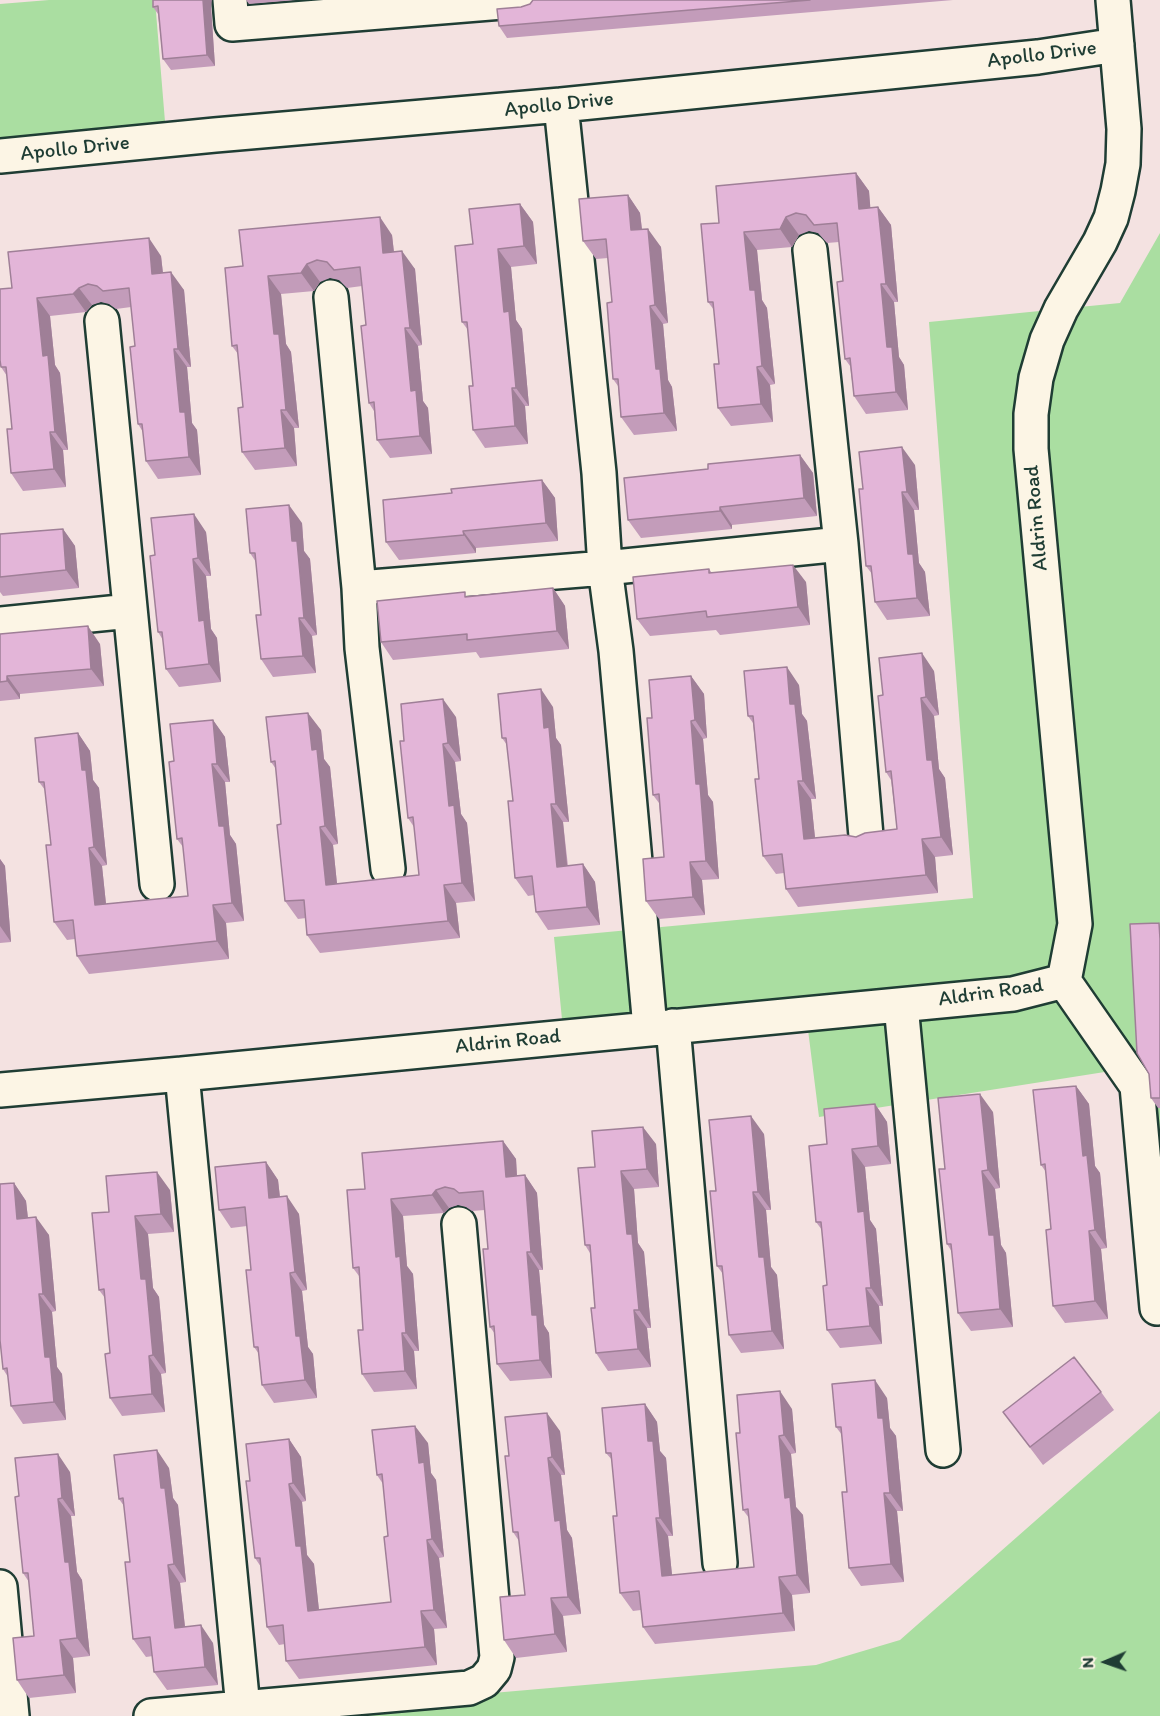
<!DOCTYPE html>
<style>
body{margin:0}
#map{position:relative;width:1160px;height:1716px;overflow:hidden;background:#f4e2e1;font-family:Itim,sans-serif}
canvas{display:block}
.north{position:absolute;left:1076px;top:1632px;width:60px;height:60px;-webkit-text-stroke:4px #fcf5e5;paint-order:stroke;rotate:268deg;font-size:16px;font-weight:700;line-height:24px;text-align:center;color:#1f3d34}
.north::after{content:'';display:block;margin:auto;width:21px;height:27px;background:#1f3d34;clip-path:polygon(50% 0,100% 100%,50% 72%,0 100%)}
</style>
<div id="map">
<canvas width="1160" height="1716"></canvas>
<div class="north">N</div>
</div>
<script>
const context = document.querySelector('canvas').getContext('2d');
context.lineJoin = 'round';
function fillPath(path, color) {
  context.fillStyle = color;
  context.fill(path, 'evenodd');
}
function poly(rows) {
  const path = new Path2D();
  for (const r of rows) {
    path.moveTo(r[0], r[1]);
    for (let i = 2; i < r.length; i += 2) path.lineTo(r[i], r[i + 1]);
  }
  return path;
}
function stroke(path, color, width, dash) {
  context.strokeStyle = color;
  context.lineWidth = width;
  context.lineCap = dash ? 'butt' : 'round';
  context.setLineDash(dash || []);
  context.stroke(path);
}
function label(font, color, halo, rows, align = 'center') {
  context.font = font + ' Itim,sans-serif';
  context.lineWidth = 5;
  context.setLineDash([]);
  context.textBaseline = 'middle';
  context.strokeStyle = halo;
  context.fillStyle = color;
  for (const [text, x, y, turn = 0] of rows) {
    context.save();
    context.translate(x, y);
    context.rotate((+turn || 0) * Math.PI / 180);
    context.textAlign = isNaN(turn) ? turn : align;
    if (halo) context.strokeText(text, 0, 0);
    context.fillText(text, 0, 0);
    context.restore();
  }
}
fillPath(poly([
 [49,0,155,0,167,146,0,158,0,4],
 [1160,233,1160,1153,1149,1065,819,1117,806,1014,564,1040,554,937,973,898,929,322,1120,303],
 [1160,1411,1160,1716,227,1716,816,1665,900,1640]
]), '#aadea1');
const minor = poly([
 [230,0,232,24,527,0],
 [561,105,599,473,605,568,616,651,650,1028],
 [0,156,215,135,561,105,1038,57,1117,45],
 [810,250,841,544,866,836],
 [331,297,359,588,362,648,388,869],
 [102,321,157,884],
 [359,588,605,568,841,544],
 [0,624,130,611],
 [1064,981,1075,924,1031,449,1031,414,1036,378,1047,340,1061,309,1100,242,1111,218,1118,191,1123,164,1124,129,1113,0],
 [1064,981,1137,1086,1157,1308],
 [901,1005,943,1450],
 [673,1026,720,1563],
 [182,1074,243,1708],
 [0,1090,182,1074,1013,994,1064,981],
 [0,1587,12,1716],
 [151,1716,469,1688,484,1681,494,1669,497,1657,459,1224]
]);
stroke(minor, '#1f3d34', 38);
stroke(minor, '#fcf5e5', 33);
fillPath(poly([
 [246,0,296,0,249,4],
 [533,0,953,0,507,38,499,26,521,7,530,4],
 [153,7,211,7,215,66,171,70,163,59,158,14],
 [856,173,869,191,870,208,878,207,891,225,898,302,894,302,899,357,904,365,908,410,866,414,854,396,850,366,845,359,843,281,839,242,827,243,818,233,809,231,799,235,792,247,757,250,762,300,767,308,775,384,770,385,773,422,731,426,718,408,719,364,714,310,708,302,719,223],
 [628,195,640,213,642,229,661,247,668,323,663,324,668,380,672,387,677,431,634,435,621,417,618,386,613,379,612,302,608,258,596,259,583,241],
 [520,204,533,222,537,264,511,267,516,320,522,329,529,406,525,406,528,444,485,448,473,430,473,386,468,330,462,322,473,244],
 [392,235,394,252,415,269,422,345,418,346,423,401,428,408,432,454,390,458,377,440,374,411,369,403,366,325,362,286,347,288,339,280,330,278,320,282,314,291,281,294,286,344,291,352,299,428,294,428,297,466,255,470,242,452,243,407,238,354,232,346,243,266],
 [161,256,163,273,184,290,191,367,187,367,192,423,197,430,201,475,158,479,146,461,143,432,138,424,135,346,131,307,116,309,109,304,101,302,92,305,86,312,50,316,55,365,60,373,68,450,63,450,66,487,23,491,11,473,12,429,7,376,1,367,12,288],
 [800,455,813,473,817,516,732,525,732,529,641,538,628,520,708,469],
 [915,465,919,510,914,510,919,563,925,572,930,616,887,620,875,602,872,574,866,566,863,489],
 [542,480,555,498,558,541,476,548,476,553,399,560,386,542,452,493],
 [302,523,304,551,310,559,317,635,312,636,316,673,273,677,261,659,261,615,256,562,250,553],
 [63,529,75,546,79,588,3,596,0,592,0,534],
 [206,532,211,576,206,576,211,629,217,638,221,682,179,687,166,669,163,640,158,632,155,555],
 [709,569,712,573,806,582,810,625,720,635,716,630,650,636,637,619],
 [553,588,565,606,569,649,480,658,476,652,393,660,381,642,468,596],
 [0,634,100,644,104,686,20,694,20,699,0,701],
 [934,671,939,715,934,716,939,769,945,778,953,855,935,857,938,893,798,907,786,889,784,873,776,874,763,856,759,779,753,723,748,716,799,685,802,714,807,721,816,799,811,799,815,838,856,837,897,829,891,780,886,772,883,695],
 [691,676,704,694,707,738,703,739,708,795,713,802,719,879,702,880,705,915,659,919,646,901,664,857,659,803,653,795],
 [553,707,556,738,561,745,569,822,563,822,568,866,583,864,595,882,600,925,548,930,536,912,534,895,528,896,515,878,513,801,507,745,502,738],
 [456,717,461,761,455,762,461,814,467,823,475,901,456,903,460,938,320,953,307,935,306,918,298,919,285,901,281,824,276,769,271,762,321,730,324,759,330,767,338,844,333,845,337,884,419,875,414,827,408,818,404,741],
 [213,720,225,737,230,782,225,782,230,835,236,844,244,921,226,923,229,959,89,974,77,956,75,939,67,940,54,922,51,845,45,790,39,782,78,733,90,751,93,780,99,788,107,865,102,866,106,904,188,896,183,847,177,839,174,761],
 [0,859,5,866,11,942,0,943],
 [1160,924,1160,1108,1158,1108,1151,1098],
 [1076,1086,1089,1104,1095,1166,1100,1173,1107,1248,1101,1249,1108,1319,1065,1323,1053,1306,1051,1229,1046,1172,1041,1165],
 [875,1104,887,1122,891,1164,865,1167,870,1220,876,1229,883,1306,879,1306,882,1344,840,1348,827,1330,827,1285,822,1230,816,1222],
 [993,1112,1000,1188,995,1189,1001,1245,1006,1253,1013,1327,971,1331,958,1313,952,1252,947,1244],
 [764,1134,771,1210,766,1210,771,1267,777,1275,784,1349,741,1353,729,1335,723,1274,717,1266],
 [503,1141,516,1159,517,1176,525,1175,537,1193,543,1270,539,1270,544,1325,549,1333,552,1378,510,1381,497,1364,495,1334,490,1327,488,1249,485,1210,472,1211,466,1207,458,1205,449,1208,444,1213,403,1216,407,1266,413,1274,419,1351,414,1351,417,1389,374,1392,362,1374,363,1330,359,1276,353,1268,365,1189],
 [656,1144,659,1187,634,1189,638,1243,644,1252,651,1328,647,1328,651,1367,608,1371,596,1353,595,1308,590,1253,585,1245,595,1167],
 [266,1162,278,1180,280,1197,299,1214,307,1290,302,1291,308,1347,313,1354,317,1398,274,1403,262,1385,259,1354,254,1347,251,1270,247,1226,231,1228,219,1210],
 [14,1183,26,1201,28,1218,49,1235,56,1311,52,1312,57,1367,62,1374,66,1420,23,1424,11,1406,8,1377,3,1369],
 [170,1190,174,1232,148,1234,153,1288,159,1297,166,1373,161,1374,165,1412,122,1416,110,1398,110,1353,105,1298,99,1290,109,1212],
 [1101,1392,1114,1410,1043,1465,1003,1412],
 [887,1398,890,1428,896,1436,903,1511,897,1511,904,1582,861,1586,849,1568,847,1492,842,1435,836,1427],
 [645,1404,657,1422,660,1451,666,1458,673,1536,668,1536,672,1575,754,1567,749,1518,743,1510,740,1433,792,1409,796,1453,791,1454,796,1507,803,1515,810,1593,792,1595,795,1631,655,1644,643,1627,641,1610,633,1611,620,1593,617,1516,612,1460,606,1453],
 [560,1431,565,1475,561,1475,567,1530,572,1538,581,1614,563,1616,567,1652,516,1658,504,1640,525,1595,519,1541,513,1532,509,1456],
 [289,1439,301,1457,306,1501,302,1502,307,1555,314,1564,319,1610,391,1602,388,1536,383,1484,377,1475,428,1443,431,1473,436,1480,444,1557,439,1558,447,1628,434,1629,437,1665,299,1679,286,1661,285,1644,279,1645,267,1627,261,1567,255,1558,250,1481],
 [169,1468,173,1498,178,1505,186,1582,180,1583,185,1626,213,1643,218,1685,167,1690,154,1672,153,1656,146,1657,133,1639,130,1562,124,1506,119,1499],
 [70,1472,75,1516,71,1516,77,1572,82,1580,90,1656,73,1658,76,1693,29,1698,17,1680,34,1636,29,1582,23,1573]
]), '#c39cba');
fillPath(poly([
 [203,0,212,0,211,7,215,66,207,55],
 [856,173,869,191,872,227,859,209],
 [628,195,640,213,644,248,631,230],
 [520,204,533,222,537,264,524,246],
 [878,207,891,225,898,302,886,284],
 [380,217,392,235,396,271,383,253],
 [786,217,799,235,792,247,780,229],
 [648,229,661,247,668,323,655,305],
 [744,232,757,250,762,300,767,308,775,384,762,366,750,290],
 [149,238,161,256,165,292,152,274],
 [498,249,511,267,516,320,522,329,529,406,516,388,504,312],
 [402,251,415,269,422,345,410,328],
 [307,264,320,282,314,291,301,273],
 [171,272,184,290,191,367,178,349],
 [268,276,281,294,286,344,291,352,299,428,286,410,274,334],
 [881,284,894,302,899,357,904,365,908,410,896,392,887,347],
 [79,288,92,305,86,312,73,294],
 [37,298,50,316,55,365,60,373,68,450,55,432,43,356],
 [650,306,663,324,668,380,672,387,677,431,664,413,656,369],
 [405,328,418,346,423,401,428,408,432,454,420,436,411,391],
 [174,349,187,367,192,423,197,430,201,475,189,457,180,412],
 [757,367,770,385,773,422,761,404],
 [512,388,525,406,528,444,515,426],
 [281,410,294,428,297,466,285,448],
 [50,432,63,450,66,487,54,469],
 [902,447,915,465,919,510,907,492],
 [800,455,813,473,817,516,804,498],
 [542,480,555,498,558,541,546,523],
 [902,492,914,510,919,563,925,572,930,616,917,598,908,554],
 [289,505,302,523,304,551,310,559,317,635,304,618,292,541],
 [720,507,732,525,732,529,720,511],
 [194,514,206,532,211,576,198,558],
 [63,529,75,546,79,588,66,570],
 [463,531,476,548,476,553,464,535],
 [193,559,206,576,211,629,217,638,221,682,209,664,199,621],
 [793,565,806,582,810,625,798,607],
 [553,588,565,606,569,649,557,631],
 [299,618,312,636,316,673,303,656],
 [88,626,100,644,104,686,91,669],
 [922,653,934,671,939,715,926,697],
 [787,667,799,685,802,714,807,721,816,799,803,781,790,704],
 [7,676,20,694,20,699,7,681],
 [691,676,704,694,707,738,695,720],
 [541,689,553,707,556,738,561,745,569,822,556,804,544,728],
 [921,698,934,716,939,769,945,778,953,855,941,837,927,760],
 [443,699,456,717,461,761,448,743],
 [308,713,321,730,324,759,330,767,338,844,325,826,312,750],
 [213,720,225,737,230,782,217,764],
 [691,721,703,739,708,795,713,802,719,879,706,861,696,784],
 [78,733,90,751,93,780,99,788,107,865,94,847,82,770],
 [443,744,455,762,461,814,467,823,475,901,462,883,449,806],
 [212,764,225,782,230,835,236,844,244,921,232,903,219,826],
 [798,781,811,799,817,857,804,839],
 [551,804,563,822,569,885,557,867],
 [320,827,333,845,339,903,326,885],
 [922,839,935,857,938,893,926,875],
 [89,848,102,866,108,923,95,905],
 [0,859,5,866,11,942,0,926],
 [690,862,702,880,705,915,693,897],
 [583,864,595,882,600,925,587,907],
 [444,885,456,903,460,938,448,921],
 [213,905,226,923,229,959,217,941],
 [1076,1086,1089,1104,1095,1166,1100,1173,1107,1248,1095,1230,1083,1156],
 [980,1094,993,1112,1000,1188,988,1170],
 [875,1104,887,1122,891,1164,878,1146],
 [751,1116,764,1134,771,1210,758,1192],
 [643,1127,656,1144,659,1187,647,1169],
 [503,1141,516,1159,518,1195,506,1177],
 [852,1149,865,1167,870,1220,876,1229,883,1306,871,1288,858,1212],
 [266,1162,278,1180,282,1216,269,1198],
 [621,1171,634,1189,638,1243,644,1252,651,1328,639,1310,627,1234],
 [982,1171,995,1189,1001,1245,1006,1253,1013,1327,1000,1309,989,1235],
 [157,1172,170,1190,174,1232,161,1214],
 [525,1175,537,1193,543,1270,531,1252],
 [14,1183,26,1201,30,1237,17,1219],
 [436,1190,449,1208,444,1213,432,1195],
 [753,1192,766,1210,771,1267,777,1275,784,1349,772,1331,759,1257],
 [287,1196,299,1214,307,1290,295,1272],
 [391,1199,403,1216,407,1266,413,1274,419,1351,406,1333,396,1257],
 [135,1216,148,1234,153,1288,159,1297,166,1373,153,1355,141,1279],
 [36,1217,49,1235,56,1311,43,1294],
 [1089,1231,1101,1249,1108,1319,1095,1301],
 [527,1252,539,1270,544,1325,549,1333,552,1378,540,1360,532,1315],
 [290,1273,302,1291,308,1347,313,1354,317,1398,305,1380,296,1336],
 [866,1288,879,1306,882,1344,870,1326],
 [39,1294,52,1312,57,1367,62,1374,66,1420,54,1402,45,1357],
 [634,1310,647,1328,651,1367,638,1349],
 [402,1333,414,1351,417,1389,405,1371],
 [149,1356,161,1374,165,1412,152,1394],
 [875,1380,887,1398,890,1428,896,1436,903,1511,890,1493,878,1418],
 [780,1391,792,1409,796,1453,784,1435],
 [645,1404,657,1422,660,1451,666,1458,673,1536,660,1518,648,1441],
 [547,1413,560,1431,565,1475,552,1457],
 [415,1426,428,1443,431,1473,436,1480,444,1557,432,1539,419,1463],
 [779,1436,791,1454,796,1507,803,1515,810,1593,797,1575,785,1498],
 [289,1439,301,1457,306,1501,293,1483],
 [157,1450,169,1468,173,1498,178,1505,186,1582,174,1564,161,1488],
 [58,1454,70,1472,75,1516,62,1498],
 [548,1458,561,1475,567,1530,572,1538,581,1614,568,1597,555,1521],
 [289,1484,302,1502,307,1555,314,1564,321,1629,308,1611,296,1546],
 [884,1493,897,1511,904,1582,891,1564],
 [58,1499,71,1516,77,1572,82,1580,90,1656,77,1638,65,1562],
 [656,1518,668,1536,674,1594,662,1576],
 [427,1540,439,1558,447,1628,434,1610],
 [168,1565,180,1583,187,1645,175,1628],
 [779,1577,792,1595,795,1631,783,1613],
 [551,1598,563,1616,567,1652,555,1634],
 [421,1611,434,1629,437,1665,425,1647],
 [201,1625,213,1643,218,1685,205,1667],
 [60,1640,73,1658,76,1693,64,1675]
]), '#9f7f97');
const building = poly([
 [153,0,203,0,207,55,163,59,158,6,153,7,153,0],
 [533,0,810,0,499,26,497,9,521,7,530,4,533,0],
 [856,173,859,209,878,207,886,284,881,284,887,347,892,347,896,392,854,396,850,358,845,359,837,282,843,281,837,223,814,225,806,215,796,213,786,217,780,229,744,232,750,290,755,290,762,366,757,367,761,404,718,408,714,364,719,364,713,302,708,302,701,224,719,223,716,186,856,173],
 [628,195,631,230,648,229,655,305,650,306,656,369,660,369,664,413,621,417,618,379,613,379,607,303,612,302,606,239,583,241,579,199,628,195],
 [520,204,524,246,498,249,504,312,509,311,516,388,512,388,515,426,473,430,469,386,473,386,467,322,462,322,455,246,473,244,469,209,520,204],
 [380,217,383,253,402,251,410,328,405,328,411,391,416,390,420,436,377,440,374,402,369,403,361,326,366,325,360,267,334,270,327,262,317,260,307,264,301,273,268,276,274,334,279,334,286,410,281,410,285,448,242,452,238,408,243,407,237,345,232,346,225,268,243,266,239,230,380,217],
 [149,238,152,274,171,272,178,349,174,349,180,412,185,412,189,457,146,461,142,424,138,424,130,347,135,346,129,288,103,291,97,286,88,284,79,288,73,294,37,298,43,356,48,355,55,432,50,432,54,469,11,473,7,429,12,429,6,367,1,367,0,360,0,289,12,288,8,252,149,238],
 [902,447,907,492,902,492,908,554,913,554,917,598,875,602,871,566,866,566,859,489,863,489,859,452,902,447],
 [800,455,804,498,720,507,720,511,628,520,624,478,708,469,708,464,800,455],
 [542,480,546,523,463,531,464,535,386,542,383,500,452,493,451,489,542,480],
 [289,505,292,541,297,541,304,618,299,618,303,656,261,659,256,615,261,615,255,553,250,553,246,509,289,505],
 [194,514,198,558,193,559,199,621,204,620,209,664,166,669,162,632,158,632,150,556,155,555,151,518,194,514],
 [63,529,66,570,0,577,0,534,63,529],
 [793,565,798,607,707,617,706,611,637,619,633,577,709,569,709,573,793,565],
 [553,588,557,631,467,640,467,634,381,642,377,601,465,592,465,597,553,588],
 [88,626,91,669,7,676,7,681,0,682,0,634,88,626],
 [922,653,926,697,921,698,927,760,932,760,941,837,922,839,926,875,786,889,782,854,763,856,755,779,759,779,753,716,748,716,744,671,787,667,790,704,795,704,803,781,798,781,804,839,845,835,856,837,865,833,897,829,891,771,886,772,878,696,883,695,879,658,922,653],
 [691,676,695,720,691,721,696,784,700,784,706,861,690,862,693,897,646,901,643,859,664,857,659,794,653,795,647,718,652,718,649,680,691,676],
 [541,689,544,728,549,727,556,804,551,804,557,867,583,864,587,907,536,912,532,876,515,878,508,801,513,801,506,738,502,738,498,694,541,689],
 [443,699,448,743,443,744,449,806,454,805,462,883,444,885,448,921,307,935,304,900,285,901,277,825,281,824,275,761,271,762,266,717,308,713,312,750,317,749,325,826,320,827,326,885,419,875,413,817,408,818,400,741,404,741,401,704,443,699],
 [213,720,217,764,212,764,219,826,224,826,232,903,213,905,217,941,77,956,73,920,54,922,46,845,51,845,44,782,39,782,35,738,78,733,82,770,86,770,94,847,89,848,95,905,188,896,182,838,177,839,169,762,174,761,170,724,213,720],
 [1159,923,1160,939,1160,1098,1151,1098,1149,1074,1137,1053,1130,924,1159,923],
 [1076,1086,1083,1156,1087,1155,1095,1230,1089,1231,1095,1301,1053,1306,1046,1230,1051,1229,1045,1164,1041,1165,1033,1090,1076,1086],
 [980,1094,988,1170,982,1171,989,1235,994,1235,1000,1309,958,1313,951,1244,947,1244,939,1169,945,1169,938,1098,980,1094],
 [875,1104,878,1146,852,1149,858,1212,864,1211,871,1288,866,1288,870,1326,827,1330,823,1286,827,1285,821,1222,816,1222,809,1146,827,1144,824,1109,875,1104],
 [751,1116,758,1192,753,1192,759,1257,764,1257,772,1331,729,1335,722,1266,717,1266,710,1191,716,1191,709,1120,751,1116],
 [643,1127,647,1169,621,1171,627,1234,632,1234,639,1310,634,1310,638,1349,596,1353,591,1308,595,1308,590,1245,585,1245,578,1168,595,1167,592,1131,643,1127],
 [503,1141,506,1177,525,1175,531,1252,527,1252,532,1315,537,1315,540,1360,497,1364,494,1326,490,1327,483,1249,488,1249,483,1191,459,1193,454,1189,445,1187,436,1190,432,1195,391,1199,396,1257,400,1256,406,1333,402,1333,405,1371,362,1374,358,1330,363,1330,359,1267,353,1268,347,1190,365,1189,362,1153,503,1141],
 [266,1162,269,1198,287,1196,295,1272,290,1273,296,1336,300,1336,305,1380,262,1385,258,1347,254,1347,246,1270,251,1270,245,1207,219,1210,215,1167,266,1162],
 [157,1172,161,1214,135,1216,141,1279,146,1279,153,1355,149,1356,152,1394,110,1398,105,1354,110,1353,104,1289,99,1290,92,1213,109,1212,106,1176,157,1172],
 [14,1183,17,1219,36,1217,43,1294,39,1294,45,1357,50,1357,54,1402,11,1406,7,1368,3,1369,0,1340,0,1184,14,1183],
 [1074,1357,1101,1392,1030,1447,1003,1412,1074,1357],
 [875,1380,878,1418,883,1418,890,1493,884,1493,891,1564,849,1568,842,1492,847,1492,841,1427,836,1427,832,1384,875,1380],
 [780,1391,784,1435,779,1436,785,1498,790,1497,797,1575,779,1577,783,1613,643,1627,639,1591,620,1593,613,1516,617,1516,611,1453,606,1453,602,1408,645,1404,648,1441,653,1441,660,1518,656,1518,662,1576,754,1567,748,1509,743,1510,736,1433,740,1433,737,1395,780,1391],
 [547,1413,552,1457,548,1458,555,1521,560,1520,568,1597,551,1598,555,1634,504,1640,500,1597,525,1595,518,1532,513,1532,505,1456,509,1456,505,1417,547,1413],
 [415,1426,419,1463,424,1462,432,1539,427,1540,434,1610,421,1611,425,1647,286,1661,283,1625,267,1627,260,1558,255,1558,246,1481,250,1481,246,1444,289,1439,293,1483,289,1484,296,1546,301,1546,308,1611,391,1602,384,1537,388,1536,382,1474,377,1475,372,1430,415,1426],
 [157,1450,161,1488,165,1488,174,1564,168,1565,175,1628,201,1625,205,1667,154,1672,150,1637,133,1639,125,1562,130,1562,123,1498,119,1499,114,1455,157,1450],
 [58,1454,62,1498,58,1499,65,1562,69,1562,77,1638,60,1640,64,1675,17,1680,13,1638,34,1636,28,1573,23,1573,15,1497,19,1496,15,1458,58,1454]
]);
fillPath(building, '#e3b5d8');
stroke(building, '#9f7f97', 1.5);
label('21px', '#1f3d34', '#fcf5e5', [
 ["Apollo Drive",1042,55,-7],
 ["Apollo Drive",559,105,-6],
 ["Apollo Drive",75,149,-6],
 ["Aldrin Road",1037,518,-95],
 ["Aldrin Road",991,993,-8],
 ["Aldrin Road",508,1042,-6]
]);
</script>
